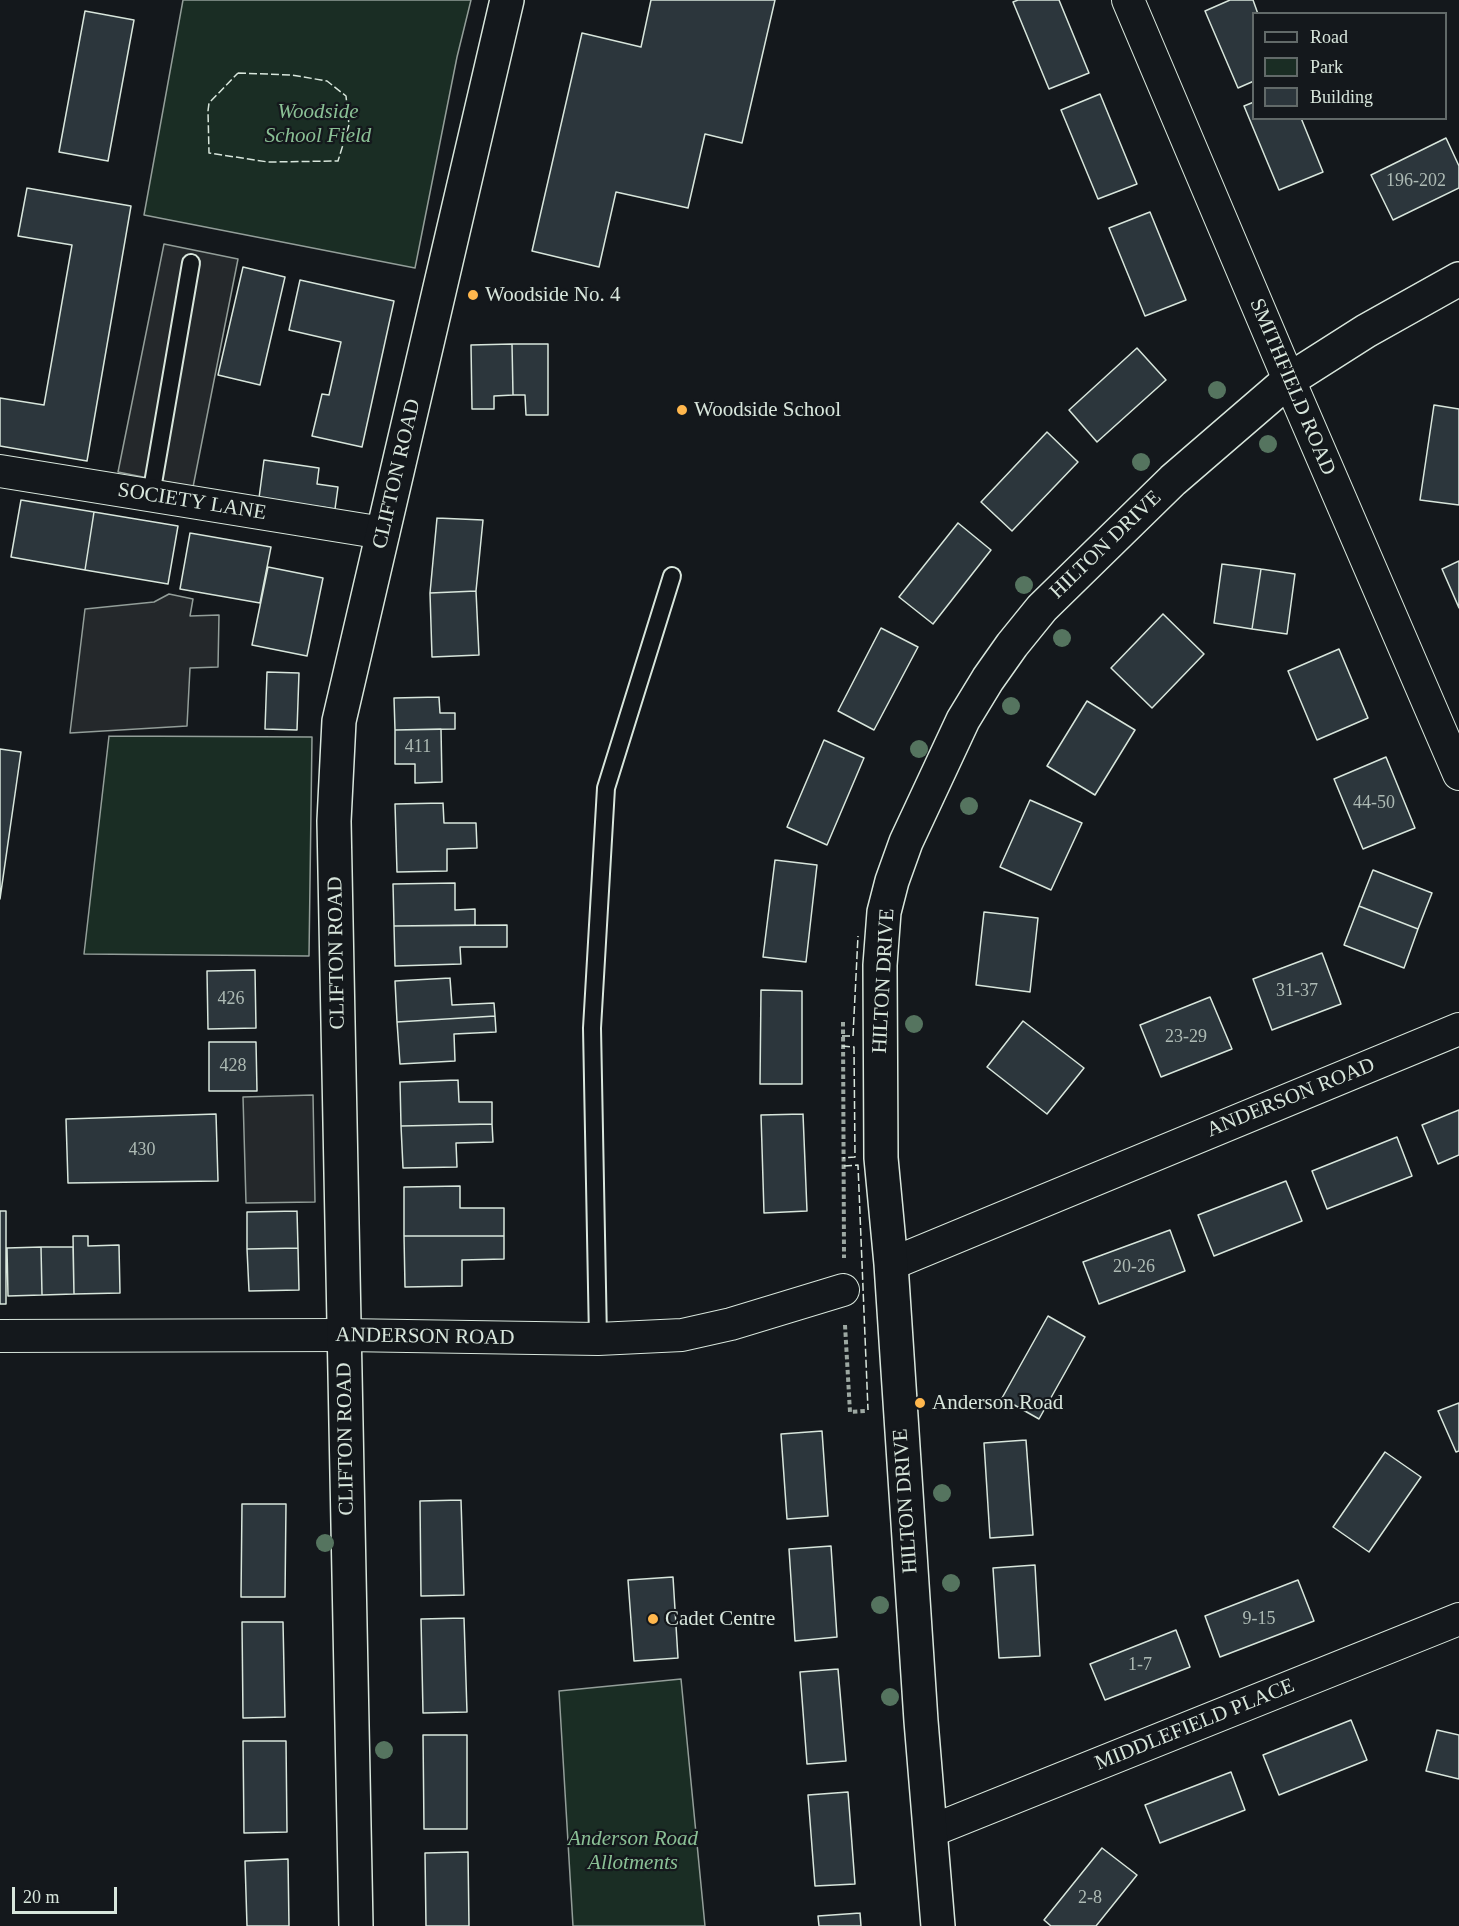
<!DOCTYPE html>
<style>
body{margin:0}
#map{position:relative;width:1459px;height:1926px;overflow:hidden;background:#14181c;font-family:Georgia,serif}
canvas{display:block}
.legend{position:absolute;left:1252px;top:12px;width:195px;height:108px;box-sizing:border-box;background:#14181c;border:2px solid #626a69;margin:0;padding:8px 10px;list-style:none;font-size:18px;color:#d8e6dc}
.legend li{display:flex;align-items:center;gap:12px;height:30px}
.legend b{width:30px;border:2px solid #626a69}
.scale{position:absolute;left:12px;top:1887px;width:105px;height:27px;box-sizing:border-box;border:3px solid #d8e6dc;border-top:0;padding-left:8px;font-size:18px;line-height:21px;white-space:nowrap;color:#d8e6dc;-webkit-text-stroke:4px #14181c;paint-order:stroke}
</style>
<div id="map">
<canvas width="1459" height="1926"></canvas>
<ul class="legend">
<li><b style="height:8px;background:#14181c"></b>Road</li>
<li><b style="height:16px;background:#1a2d24"></b>Park</li>
<li><b style="height:16px;background:#2c363c"></b>Building</li>
</ul>
<div class="scale">20 m</div>
</div>
<script>
const context = document.querySelector('canvas').getContext('2d');
context.lineJoin = 'round';
function fillPath(path, color) {
  context.fillStyle = color;
  context.fill(path, 'evenodd');
}
function poly(rows) {
  const path = new Path2D();
  for (const r of rows) {
    path.moveTo(r[0], r[1]);
    for (let i = 2; i < r.length; i += 2) path.lineTo(r[i], r[i + 1]);
  }
  return path;
}
function stroke(path, color, width, dash) {
  context.strokeStyle = color;
  context.lineWidth = width;
  context.lineCap = dash ? 'butt' : 'round';
  context.setLineDash(dash || []);
  context.stroke(path);
}
function label(font, color, halo, rows, align = 'center') {
  context.font = font + ' Georgia,serif';
  context.lineWidth = 4.5;
  context.setLineDash([]);
  context.textBaseline = 'middle';
  context.strokeStyle = halo;
  context.fillStyle = color;
  for (const [text, x, y, turn = 0] of rows) {
    context.save();
    context.translate(x, y);
    context.rotate((+turn || 0) * Math.PI / 180);
    context.textAlign = isNaN(turn) ? turn : align;
    if (halo) context.strokeText(text, 0, 0);
    context.fillText(text, 0, 0);
    context.restore();
  }
}
const green = poly([
 [183,0,471,0,457,57,415,268,144,215,183,0],
 [109,736,312,737,309,956,84,954,109,736],
 [681,1679,705,1926,573,1926,559,1691,681,1679]
]);
fillPath(green, '#1a2d24');
stroke(green, '#939e99', 1.5);
const parking = poly([
 [164,244,238,259,193,487,118,472,164,244],
 [169,594,193,599,190,616,219,615,218,667,190,668,187,726,70,733,85,609,154,602,169,594],
 [313,1095,315,1202,246,1203,243,1097,313,1095]
]);
fillPath(parking, '#24282b');
stroke(parking, '#939e99', 1.5);
const building = poly([
 [651,0,775,0,742,143,705,134,688,208,616,192,599,267,532,251,582,33,641,47,651,0],
 [1018,0,1059,0,1089,73,1049,89,1013,2,1018,0],
 [1230,0,1253,0,1258,14,1254,14,1254,81,1238,88,1205,11,1230,0],
 [85,11,134,20,108,161,59,152,85,11],
 [1100,94,1137,184,1098,199,1061,110,1100,94],
 [1254,102,1254,118,1301,118,1323,172,1279,190,1244,106,1254,102],
 [1446,138,1459,166,1459,188,1393,220,1371,175,1446,138],
 [27,188,131,206,87,461,0,446,0,398,44,405,72,245,18,236,27,188],
 [1150,212,1186,300,1145,316,1109,228,1150,212],
 [243,267,285,277,260,385,218,375,243,267],
 [300,280,394,301,362,447,312,436,322,394,329,395,341,342,289,330,300,280],
 [512,344,548,344,548,415,526,415,525,395,513,395,512,344],
 [512,344,513,395,494,396,494,409,472,409,471,345,512,344],
 [1137,348,1166,380,1097,442,1069,410,1137,348],
 [1434,405,1459,409,1459,505,1420,500,1434,405],
 [1047,432,1078,462,1012,531,981,502,1047,432],
 [264,460,319,468,317,484,338,487,335,509,259,498,264,460],
 [21,500,94,512,85,570,11,557,21,500],
 [94,512,178,526,168,584,85,570,94,512],
 [437,518,483,520,476,591,430,593,437,518],
 [958,523,991,550,933,624,899,597,958,523],
 [190,533,271,547,260,603,180,589,190,533],
 [1459,561,1459,608,1442,569,1459,561],
 [1222,564,1261,569,1252,629,1214,623,1222,564],
 [268,567,323,578,307,656,252,645,268,567],
 [1261,569,1295,574,1287,634,1252,629,1261,569],
 [476,591,479,655,432,657,430,593,476,591],
 [1163,614,1204,654,1152,708,1111,668,1163,614],
 [881,628,918,647,874,730,838,711,881,628],
 [1339,649,1368,718,1317,740,1288,671,1339,649],
 [267,672,299,673,297,730,265,729,267,672],
 [439,697,440,713,455,713,455,729,395,730,394,698,439,697],
 [1087,701,1135,730,1095,795,1047,766,1087,701],
 [441,729,442,782,415,783,415,764,395,764,395,730,441,729],
 [824,740,864,758,827,845,787,827,824,740],
 [0,749,21,752,0,899,0,749],
 [1386,757,1415,828,1363,849,1334,779,1386,757],
 [1030,800,1082,823,1051,890,1000,867,1030,800],
 [443,803,444,823,476,823,477,848,447,849,447,871,397,872,395,804,443,803],
 [775,860,817,865,806,962,763,957,775,860],
 [1373,870,1432,893,1418,929,1359,906,1373,870],
 [455,883,455,910,475,909,475,925,394,926,393,884,455,883],
 [1359,906,1418,929,1404,968,1344,945,1359,906],
 [984,912,1038,918,1030,992,976,985,984,912],
 [507,925,507,947,460,947,461,964,395,966,394,926,507,925],
 [1322,953,1341,1004,1272,1030,1253,979,1322,953],
 [255,970,256,1028,208,1029,207,971,255,970],
 [450,978,452,1005,494,1003,495,1016,397,1022,395,981,450,978],
 [761,990,802,991,802,1084,760,1084,761,990],
 [1210,997,1232,1049,1161,1077,1140,1025,1210,997],
 [495,1016,496,1032,454,1034,455,1061,400,1064,397,1022,495,1016],
 [1023,1021,1084,1068,1047,1114,987,1067,1023,1021],
 [209,1042,256,1042,257,1091,209,1091,209,1042],
 [458,1080,459,1102,492,1102,492,1124,401,1126,400,1082,458,1080],
 [1459,1110,1459,1155,1438,1164,1422,1125,1459,1110],
 [216,1114,218,1181,68,1183,66,1119,216,1114],
 [803,1114,807,1211,764,1213,761,1115,803,1114],
 [492,1124,493,1142,456,1143,457,1167,403,1168,401,1126,492,1124],
 [1397,1137,1412,1176,1327,1209,1312,1171,1397,1137],
 [1286,1181,1302,1221,1214,1256,1198,1215,1286,1181],
 [460,1186,460,1208,504,1208,504,1236,404,1236,404,1187,460,1186],
 [0,1211,6,1211,6,1304,0,1304,0,1211],
 [297,1211,298,1248,247,1249,247,1212,297,1211],
 [1170,1230,1185,1271,1099,1304,1083,1262,1170,1230],
 [73,1236,88,1236,88,1246,119,1245,120,1293,74,1294,73,1236],
 [404,1236,504,1236,504,1259,462,1260,462,1286,405,1287,404,1236],
 [41,1247,42,1295,8,1296,7,1248,41,1247],
 [41,1247,73,1247,74,1294,42,1295,41,1247],
 [298,1248,299,1290,249,1291,247,1249,298,1248],
 [1048,1316,1085,1337,1039,1419,1002,1398,1048,1316],
 [1459,1403,1459,1451,1456,1452,1438,1411,1459,1403],
 [822,1431,828,1516,787,1519,781,1434,822,1431],
 [1026,1440,1033,1535,990,1538,984,1443,1026,1440],
 [1385,1452,1421,1477,1369,1552,1333,1527,1385,1452],
 [461,1500,464,1595,421,1596,420,1501,461,1500],
 [242,1504,286,1504,285,1597,241,1597,242,1504],
 [831,1546,837,1637,795,1641,789,1549,831,1546],
 [1035,1565,1040,1656,999,1658,993,1568,1035,1565],
 [673,1577,678,1658,634,1661,628,1580,673,1577],
 [1298,1580,1314,1621,1220,1657,1205,1616,1298,1580],
 [464,1618,467,1712,423,1713,421,1619,464,1618],
 [242,1622,283,1622,285,1717,243,1718,242,1622],
 [1176,1630,1190,1667,1105,1700,1090,1664,1176,1630],
 [838,1669,846,1761,807,1764,800,1672,838,1669],
 [1351,1720,1367,1760,1279,1795,1263,1755,1351,1720],
 [1437,1730,1459,1735,1459,1779,1426,1771,1437,1730],
 [423,1735,467,1735,467,1829,424,1829,423,1735],
 [243,1741,286,1741,287,1832,244,1833,243,1741],
 [1231,1772,1245,1810,1160,1843,1145,1805,1231,1772],
 [848,1792,855,1884,815,1886,808,1795,848,1792],
 [1102,1848,1137,1875,1096,1926,1051,1926,1044,1920,1102,1848],
 [468,1852,469,1926,426,1926,425,1853,468,1852],
 [288,1859,289,1926,247,1926,245,1861,288,1859],
 [860,1913,861,1926,819,1926,818,1916,860,1913]
]);
fillPath(building, '#2c363c');
stroke(building, '#d8e6dc', 1.5);
const lane = poly([
 [151,495,191,263],
 [598,1339,592,1028,606,788,672,576]
]);
const street = poly([
 [1128,0,1289,380,1459,774],
 [0,471,383,533],
 [891,1264,1459,1029],
 [0,1336,344,1335,598,1339,682,1335,731,1324,843,1290],
 [931,1831,1459,1619]
]);
const secondary = poly([
 [356,1926,334,821,339,721,507,0],
 [938,1926,921,1721,891,1264,881,1158,880,965,884,912,892,881,906,842,963,720,988,679,1012,645,1042,608,1173,480,1289,380,1366,331,1459,279]
]);
stroke(lane, '#d8e6dc', 20);
stroke(street, '#d8e6dc', 34);
stroke(secondary, '#d8e6dc', 36);
stroke(poly([
 [843,1022,844,1258],
 [845,1325,850,1412,866,1411]
]), '#9da8a2', 4, [4.5, 3]);
stroke(lane, '#14181c', 16);
stroke(street, '#14181c', 32);
stroke(secondary, '#14181c', 33);
stroke(poly([
 [238,73,292,75,327,81,346,96,349,125,338,161,268,162,209,153,208,111,209,103,238,73],
 [842,1036,853,1036,858,936],
 [842,1046,854,1047,855,1157,843,1158],
 [844,1166,858,1165,868,1410]
]), '#d8e6dc', 1.5, [8, 3]);
context.fillStyle = '#55745f';
for (const [x, y] of [
 [1217,390],
 [1268,444],
 [1141,462],
 [1024,585],
 [1062,638],
 [1011,706],
 [919,749],
 [969,806],
 [914,1024],
 [942,1493],
 [325,1543],
 [951,1583],
 [880,1605],
 [890,1697],
 [384,1750]
]) {
  context.beginPath();
  context.arc(x, y, 9, 0, 2 * Math.PI);
  context.fill();
}
for (const [x, y, r, color] of [
 [473,295,6,"#ffb74d"],
 [682,410,6,"#ffb74d"],
 [920,1403,6,"#ffb74d"],
 [653,1619,6,"#ffb74d"]
]) {
  const dot = new Path2D();
  dot.arc(x, y, r, 0, 2 * Math.PI);
  context.fillStyle = color;
  context.fill(dot);
  stroke(dot, '#14181c', 2);
}
label('18px', '#adbab4', null, [
 ["196-202",1416,181],
 ["411",418,747],
 ["44-50",1374,803],
 ["31-37",1297,991],
 ["426",231,999],
 ["23-29",1186,1037],
 ["428",233,1066],
 ["430",142,1150],
 ["20-26",1134,1267],
 ["9-15",1259,1619],
 ["1-7",1140,1665],
 ["2-8",1090,1898]
]);
label('italic 21px', '#8ac095', '#14181c', [
 ["Woodside",318,112],
 ["School Field",318,136],
 ["Anderson Road",633,1839],
 ["Allotments",633,1863]
]);
label('21px', '#d8e6dc', '#14181c', [
 ["Woodside No. 4",485,295],
 ["Woodside School",694,410],
 ["Anderson Road",932,1403],
 ["Cadet Centre",665,1619]
], 'left');
label('21px', '#d8e6dc', '#14181c', [
 ["SMITHFIELD ROAD",1292,387,67],
 ["CLIFTON ROAD",397,474,-77],
 ["SOCIETY LANE",192,502,9],
 ["HILTON DRIVE",1106,545,-44],
 ["CLIFTON ROAD",337,953,-91],
 ["HILTON DRIVE",884,981,-87],
 ["ANDERSON ROAD",1291,1098,-22],
 ["ANDERSON ROAD",425,1337,1],
 ["CLIFTON ROAD",346,1439,-91],
 ["HILTON DRIVE",906,1501,-94],
 ["MIDDLEFIELD PLACE",1195,1725,-22]
]);
</script>
